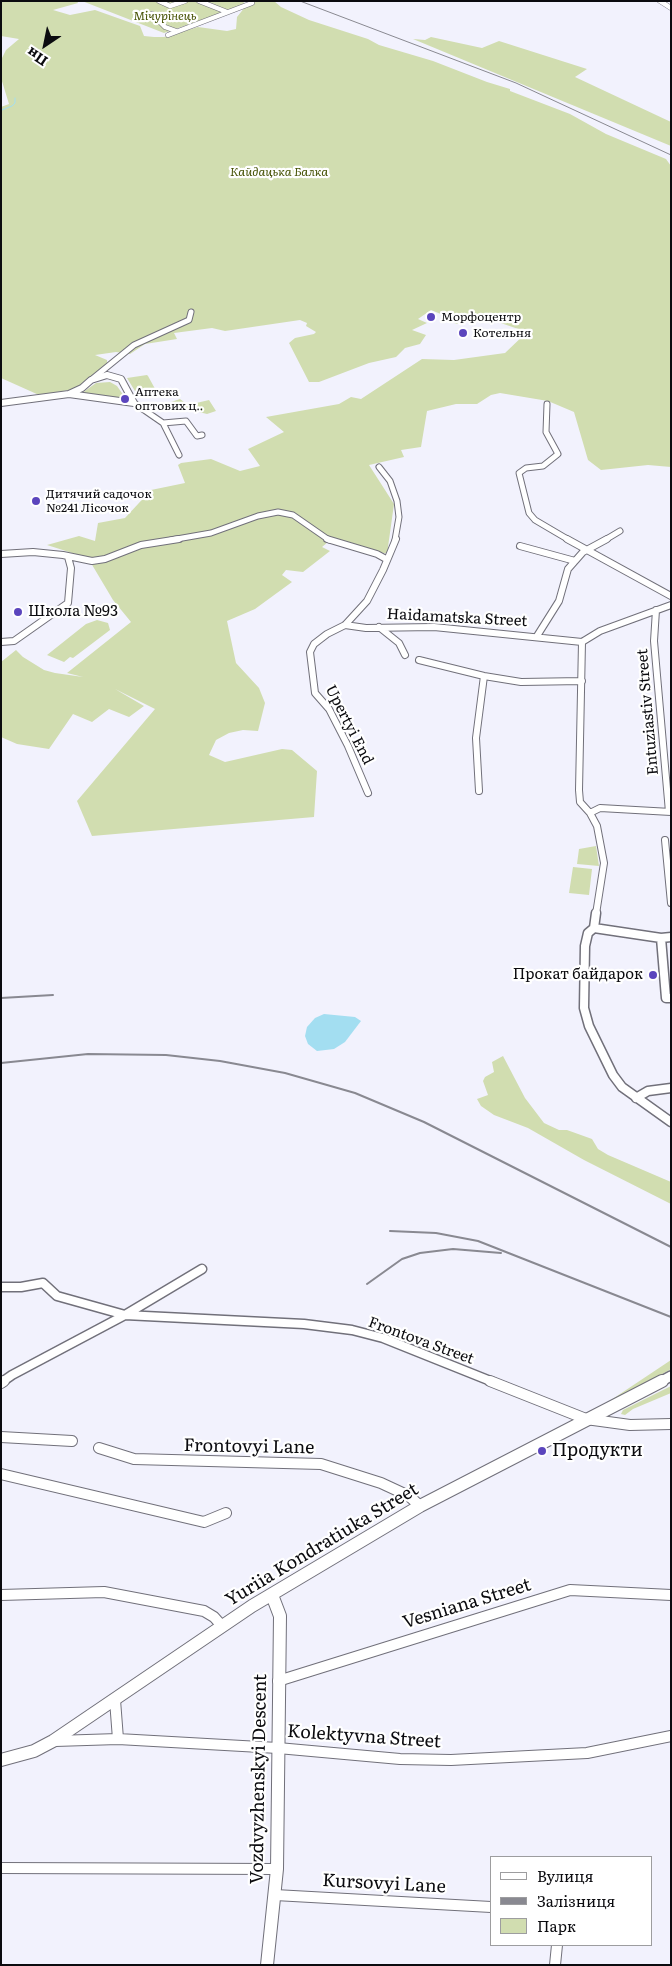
<!DOCTYPE html>
<meta charset="utf-8">
<style>
body{margin:0}
#map{position:relative;width:672px;height:1966px;overflow:hidden;background:#f2f2fd;font-family:Literata,serif}
canvas{display:block}
.frame{position:absolute;inset:0;border:2px solid #0b0b0f;pointer-events:none}
.legend{position:absolute;left:490px;top:1856px;width:162px;height:90px;box-sizing:border-box;background:#fff;border:1px solid #9d9d9f;margin:0;padding:6px 9px;list-style:none;font-size:15px;color:#0b0b0f}
.legend li{display:flex;align-items:center;gap:10px;height:25px}
.legend b{width:25px;border:1px solid #9d9d9f}
.north{position:absolute;left:20px;top:20px;width:50px;height:50px;-webkit-text-stroke:4px #fff;paint-order:stroke;rotate:214deg;font-size:14px;font-weight:700;line-height:20px;text-align:center;color:#0b0b0f}
.north::after{content:'';display:block;margin:auto;width:18px;height:22px;background:#0b0b0f;clip-path:polygon(50% 0,100% 100%,50% 72%,0 100%)}
</style>
<div id="map">
<canvas width="672" height="1966"></canvas>
<div class="frame"></div>
<ul class="legend">
<li><b style="height:6px;background:#fff"></b>Вулиця</li>
<li><b style="height:6px;background:#898991"></b>Залізниця</li>
<li><b style="height:14px;background:#d1ddb0"></b>Парк</li>
</ul>
<div class="north">Пн</div>
</div>
<script>
const context = document.querySelector('canvas').getContext('2d');
context.lineJoin = 'round';
function fillPath(path, color) {
  context.fillStyle = color;
  context.fill(path, 'evenodd');
}
function poly(rows) {
  const path = new Path2D();
  for (const r of rows) {
    path.moveTo(r[0], r[1]);
    for (let i = 2; i < r.length; i += 2) path.lineTo(r[i], r[i + 1]);
  }
  return path;
}
function stroke(path, color, width, dash) {
  context.strokeStyle = color;
  context.lineWidth = width;
  context.lineCap = dash ? 'butt' : 'round';
  context.setLineDash(dash || []);
  context.stroke(path);
}
function label(font, color, halo, rows, align = 'center') {
  context.font = font + ' Literata,serif';
  context.lineWidth = 4.5;
  context.setLineDash([]);
  context.textBaseline = 'middle';
  context.strokeStyle = halo;
  context.fillStyle = color;
  for (const [text, x, y, turn = 0] of rows) {
    context.save();
    context.translate(x, y);
    context.rotate((+turn || 0) * Math.PI / 180);
    context.textAlign = isNaN(turn) ? turn : align;
    if (halo) context.strokeText(text, 0, 0);
    context.fillText(text, 0, 0);
    context.restore();
  }
}
fillPath(poly([
 [1,1,77,1,78,3,53,10,70,15,95,10,140,26,144,36,154,37,164,37,198,27,227,31,236,29,237,17,249,2,274,1,281,7,309,20,368,39,379,45,433,61,487,82,510,89,510,91,570,114,606,134,666,159,671,166,671,467,648,465,601,470,588,460,574,412,548,401,500,393,491,395,477,404,456,404,427,411,421,447,401,450,404,457,369,465,394,504,388,547,390,550,388,554,351,545,328,542,322,547,330,551,303,572,286,570,282,575,292,582,255,609,227,621,236,663,259,688,265,703,258,731,243,730,229,733,216,740,209,755,225,762,282,749,292,750,317,771,314,817,92,836,77,801,155,709,115,689,144,706,129,717,109,709,92,722,73,714,49,749,17,744,1,737,1,662,16,650,23,657,44,670,55,673,83,677,67,673,131,622,113,600,88,558,47,545,79,536,95,541,98,523,125,518,151,490,185,483,178,465,181,463,211,459,240,471,260,466,248,449,284,432,266,417,339,404,351,397,361,399,422,359,454,360,505,353,527,332,495,321,492,317,484,320,465,315,457,324,446,320,443,315,431,310,418,319,427,323,412,330,426,335,420,344,405,348,396,357,369,363,319,382,309,382,289,343,295,338,314,334,316,332,306,326,307,323,300,320,225,331,212,328,174,333,177,339,145,344,130,354,116,352,95,355,107,360,107,365,78,388,69,390,39,395,1,378,1,107,9,104,1,78,1,60,6,50,19,39,1,36],
 [82,1,241,1,247,4,164,33],
 [431,37,482,48,499,41,587,69,575,77,671,122,671,146,413,39,425,40],
 [147,375,148,376,159,396,151,398,148,392,135,391,127,378],
 [110,382,117,386,126,399,82,393,96,383],
 [180,399,188,405,209,400,216,411,207,414,175,406,171,402],
 [97,620,108,623,110,630,73,658,70,657,64,662,47,655,86,624],
 [596,846,599,866,577,864,579,849],
 [573,867,592,869,589,895,569,893],
 [503,1056,525,1098,544,1123,559,1130,567,1130,592,1139,598,1149,608,1155,671,1182,671,1204,584,1160,528,1128,494,1115,481,1106,477,1099,488,1095,483,1081,485,1077,494,1072,492,1062],
 [671,1360,671,1369,610,1404,608,1402],
 [671,1386,671,1393,633,1409,625,1415,621,1414,623,1410]
]), '#d1ddb0');
fillPath(poly([
 [324,1014,355,1017,361,1021,345,1042,334,1049,317,1051,308,1044,305,1036,307,1027,315,1018]
]), '#a3def1');
stroke(poly([
 [2,110,12,106,15,103,15,98]
]), '#a3def1', 1);
const minorFar4 = poly([
 [159,1,170,6,185,1],
 [199,1,227,12],
 [660,1,671,8],
 [152,14,165,27,176,31],
 [168,35,252,3]
]);
const minorFar3 = poly([
 [91,380,134,345,189,320,191,312],
 [134,403,163,423,179,455],
 [547,404,546,432,558,454,543,466,526,468,519,473,529,513,535,520,569,540],
 [163,423,186,421,197,436,202,435],
 [379,467,390,481,397,501,399,517,395,540],
 [171,540,211,533,258,516,278,512,293,515,329,540],
 [605,540,620,531]
]);
const minorFar2 = poly([
 [327,539,377,554,386,559],
 [567,539,671,596],
 [520,546,575,561],
 [1,554,33,552,63,555,92,561,105,559,141,545,179,539],
 [656,610,654,641,669,812],
 [345,625,366,628,434,627,582,642,600,631,671,605],
 [379,627,399,643,405,655],
 [537,636,559,601,568,569,583,552,607,539],
 [1,642,14,641,68,603,71,568,68,557],
 [582,642,579,790,580,802,590,813,597,826,604,863,596,914],
 [419,660,484,676,521,682,582,681],
 [479,791,476,738,484,676],
 [368,793,348,746,329,709,315,693,310,652,314,644,327,634,345,625,367,601,383,570,396,539],
 [590,813,600,808,671,812],
 [665,840,671,903]
]);
const minorFar1 = poly([
 [596,913,594,928,588,933,585,946,584,1008,589,1026,613,1075,622,1087,671,1122],
 [594,928,661,938,671,937],
 [661,938,666,998,671,998],
 [636,1098,648,1091,671,1088],
 [1,1287,21,1287,43,1283,57,1296,125,1315,304,1324,352,1330,383,1338,493,1382],
 [2,1382,12,1375,125,1315,202,1269]
]);
const minor = poly([
 [490,1381,586,1419,630,1425,671,1424],
 [1,1383,4,1381],
 [1,1437,72,1441],
 [99,1448,134,1459,321,1464,381,1483,409,1496,420,1506],
 [1,1474,204,1522,226,1513],
 [1,1595,104,1592,204,1611,214,1617,222,1626],
 [278,1681,570,1590,671,1595],
 [115,1700,118,1739],
 [55,1741,118,1739,278,1748,400,1759,451,1760,587,1753,671,1736],
 [1,1868,277,1869],
 [275,1895,491,1907],
 [555,1965,557,1945]
]);
const tertiaryFar2 = poly([
 [107,375,121,379,134,403,69,394,82,388,91,380,107,375],
 [1,403,69,394]
]);
const tertiaryFar1 = poly([
 [660,1382,671,1376]
]);
const tertiary = poly([
 [1,1760,34,1751,53,1741,252,1606,420,1506,662,1381],
 [267,1965,277,1869,280,1616,272,1595]
]);
stroke(minorFar4, '#71707a', 5.5);
stroke(minorFar3, '#71707a', 7);
stroke(minorFar2, '#71707a', 8);
stroke(minorFar1, '#71707a', 11);
stroke(minor, '#71707a', 12);
stroke(tertiaryFar2, '#71707a', 8);
stroke(tertiaryFar1, '#71707a', 12);
stroke(tertiary, '#71707a', 14);
stroke(minorFar4, '#fff', 4.5);
stroke(minorFar3, '#fff', 5);
stroke(minorFar2, '#fff', 6);
stroke(minorFar1, '#fff', 8);
stroke(minor, '#fff', 10);
stroke(tertiaryFar2, '#fff', 6);
stroke(tertiaryFar1, '#fff', 9);
stroke(tertiary, '#fff', 12);
stroke(poly([
 [300,1,516,83,671,155]
]), '#898991', 1);
stroke(poly([
 [1,998,53,995],
 [1,1063,88,1054,166,1055,220,1061,285,1073,355,1093,424,1122,671,1247],
 [390,1231,436,1233,478,1241,671,1317],
 [367,1284,402,1259,420,1253,453,1249,501,1253]
]), '#898991', 2);
for (const [x, y, r, color] of [
 [431,317,5,"#5b45bd"],
 [463,333,5,"#5b45bd"],
 [125,399,5,"#5b45bd"],
 [36,501,5,"#5b45bd"],
 [18,612,5,"#5b45bd"],
 [653,975,5,"#5b45bd"],
 [542,1451,5,"#5b45bd"]
]) {
  const dot = new Path2D();
  dot.arc(x, y, r, 0, 2 * Math.PI);
  context.fillStyle = color;
  context.fill(dot);
  stroke(dot, '#fff', 2);
}
label('italic 12px', '#475306', '#fff', [
 ["Мічурінець",165,16],
 ["Кайдацька Балка",279,172]
]);
label('12px', '#0b0b0f', '#fff', [
 ["Морфоцентр",441,317],
 ["Котельня",473,333],
 ["Аптека",135,392],
 ["оптових ц‥",135,406],
 ["Дитячий садочок",46,494],
 ["№241 Лісочок",46,508]
], 'left');
label('15px', '#0b0b0f', '#fff', [
 ["Школа №93",28,612],
 ["Прокат байдарок",643,975,"right"]
], 'left');
label('15px', '#0b0b0f', '#fff', [
 ["Haidamatska Street",457,618,3],
 ["Entuziastiv Street",648,712,-95],
 ["Upertyi End",349,725,63],
 ["Frontova Street",421,1341,20]
]);
label('18px', '#0b0b0f', '#fff', [
 ["Frontovyi Lane",249,1447,1],
 ["Yuriia Kondratiuka Street",322,1545,-31],
 ["Vesniana Street",467,1604,-17],
 ["Kolektyvna Street",364,1737,4],
 ["Vozdvyzhenskyi Descent",259,1779,-89],
 ["Kursovyi Lane",384,1884,3]
]);
label('18px', '#0b0b0f', '#fff', [
 ["Продукти",552,1451]
], 'left');
</script>
